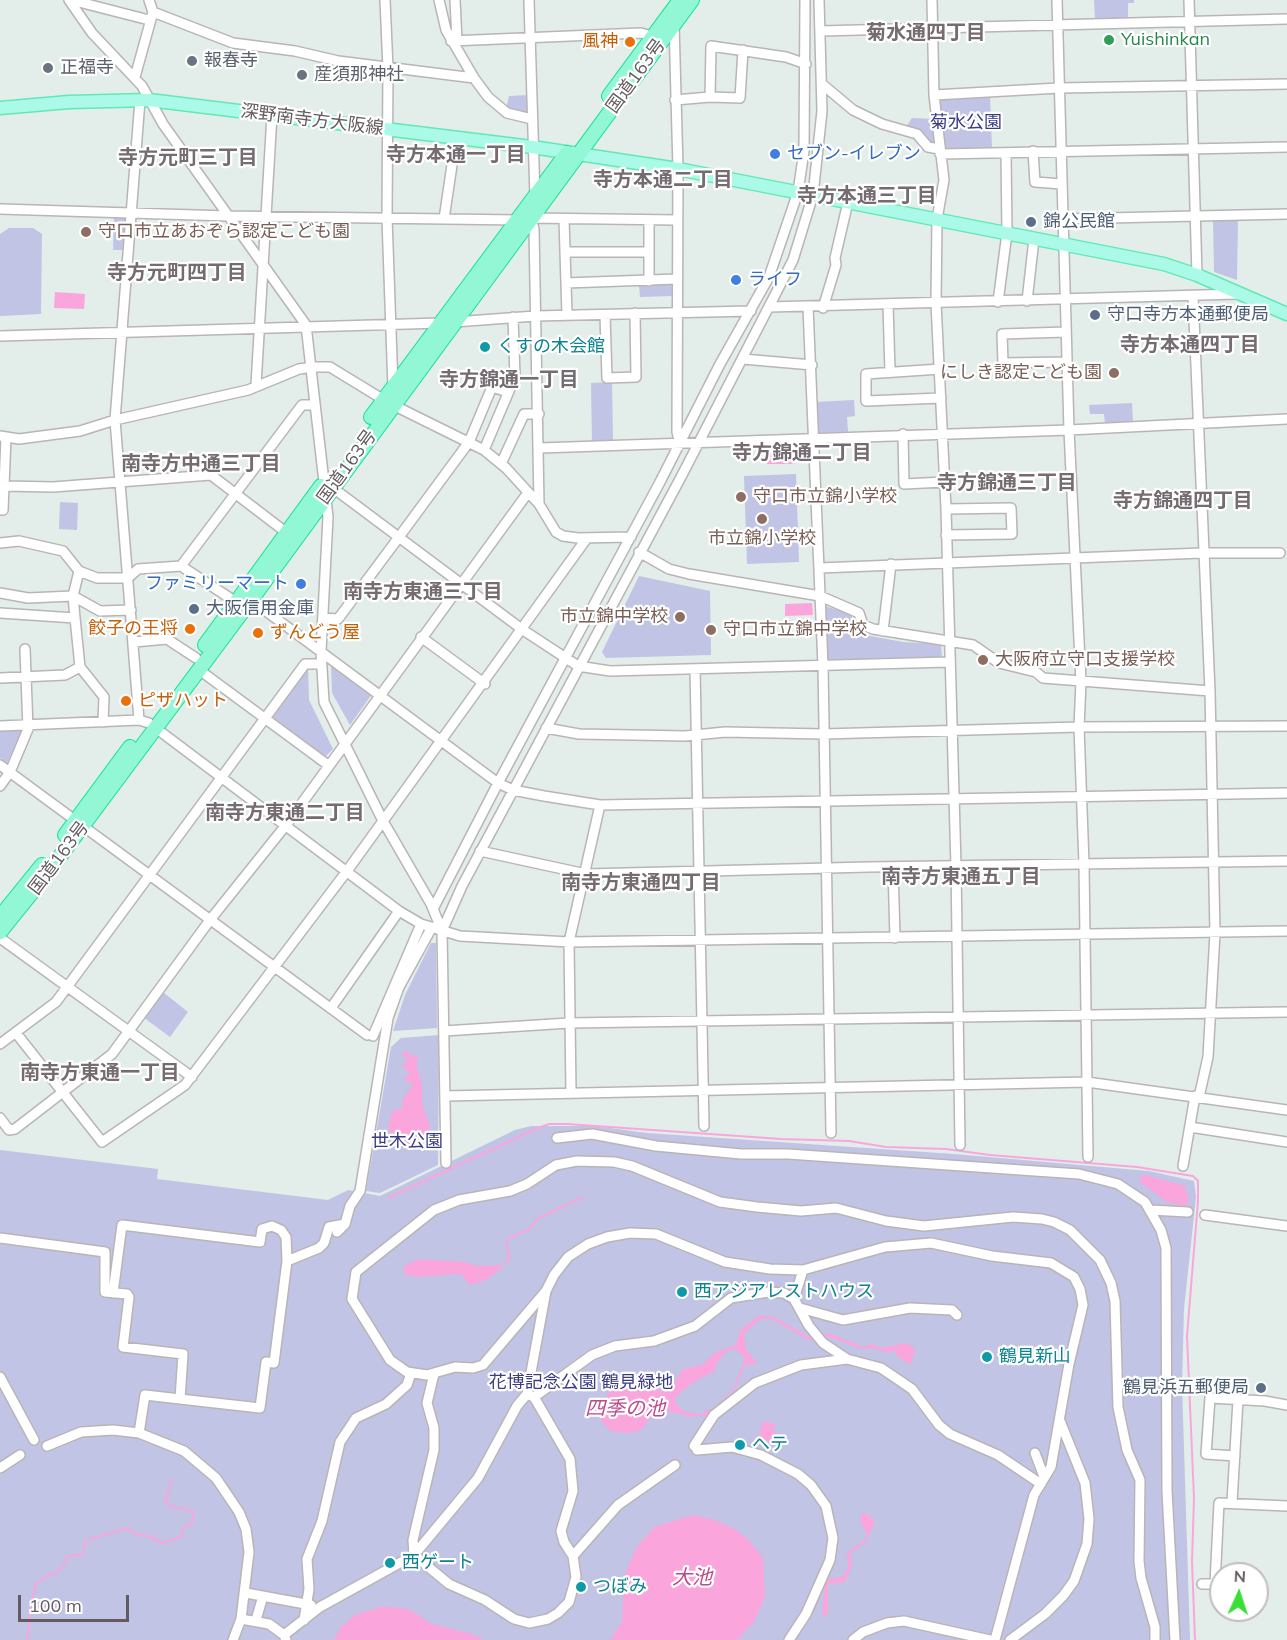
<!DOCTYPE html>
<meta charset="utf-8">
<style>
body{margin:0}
#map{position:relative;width:1287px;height:1640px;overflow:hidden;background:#e3edea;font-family:Mulish,sans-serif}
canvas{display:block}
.north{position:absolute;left:1209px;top:1562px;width:60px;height:60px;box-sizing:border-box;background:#fff;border:2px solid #c1bdbf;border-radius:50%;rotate:3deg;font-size:16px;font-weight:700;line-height:24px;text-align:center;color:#635b60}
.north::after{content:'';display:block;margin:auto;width:21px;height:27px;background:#39df37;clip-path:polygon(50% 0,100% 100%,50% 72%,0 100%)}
.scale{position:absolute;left:18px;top:1595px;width:111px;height:27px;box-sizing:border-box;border:3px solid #635b60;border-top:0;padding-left:8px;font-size:18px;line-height:21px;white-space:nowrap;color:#635b60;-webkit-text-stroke:4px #fff;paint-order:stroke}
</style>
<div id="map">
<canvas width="1287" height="1640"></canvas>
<div class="north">N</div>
<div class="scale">100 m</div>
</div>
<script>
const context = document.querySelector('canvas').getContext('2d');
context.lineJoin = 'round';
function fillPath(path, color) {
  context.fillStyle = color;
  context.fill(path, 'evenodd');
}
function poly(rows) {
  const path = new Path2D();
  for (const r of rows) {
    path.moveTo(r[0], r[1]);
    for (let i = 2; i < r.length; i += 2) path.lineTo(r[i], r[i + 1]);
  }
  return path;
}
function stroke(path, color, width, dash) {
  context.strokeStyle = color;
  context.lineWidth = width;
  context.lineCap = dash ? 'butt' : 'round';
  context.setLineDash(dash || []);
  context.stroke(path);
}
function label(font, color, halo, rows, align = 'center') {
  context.font = font + ' Mulish,"Noto Sans JP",sans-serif';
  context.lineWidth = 4.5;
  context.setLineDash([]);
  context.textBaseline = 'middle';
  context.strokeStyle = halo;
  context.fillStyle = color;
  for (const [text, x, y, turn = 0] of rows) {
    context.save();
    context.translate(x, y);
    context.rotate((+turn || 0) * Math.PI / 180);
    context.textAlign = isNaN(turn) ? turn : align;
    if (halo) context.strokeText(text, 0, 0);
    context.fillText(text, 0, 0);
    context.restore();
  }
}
fillPath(poly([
 [1094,0,1134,0,1134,3,1128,3,1128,18,1095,19],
 [529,95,529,114,506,109,509,96],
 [990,95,992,148,942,149,940,98],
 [912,118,934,119,935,145,929,145,925,136,920,132,906,127],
 [114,216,127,217,127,250,113,250],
 [1213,219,1238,219,1237,280,1214,272],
 [9,228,33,228,42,234,41,314,0,316,0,234],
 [672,283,673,296,640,297,639,285],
 [612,382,613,441,592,442,591,383],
 [854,400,855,416,847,417,848,432,816,433,815,402],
 [1132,403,1133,422,1105,423,1104,414,1090,414,1089,405],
 [796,474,799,562,747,564,744,476],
 [60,502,78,503,77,530,59,529],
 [639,576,710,591,711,655,606,658,602,652],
 [825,606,851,614,856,630,865,635,903,642,941,644,942,658,827,661],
 [331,664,372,694,350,725,332,693],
 [308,668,309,700,333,749,325,757,273,717],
 [23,727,23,731,7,763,0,758,0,729],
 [431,943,436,943,437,1028,393,1031,405,995],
 [163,992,188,1012,170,1037,143,1017],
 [439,1035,438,1165,380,1193,366,1191,391,1047,401,1038],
 [531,1126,595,1126,647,1133,954,1154,1149,1171,1194,1181,1196,1197,1184,1309,1182,1385,1190,1640,0,1640,0,1150,158,1169,157,1179,328,1200,348,1190,380,1196,515,1130]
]), '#c1c4e4');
fillPath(poly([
 [55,292,85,294,84,309,54,308],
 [767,451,794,451,794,464,767,464],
 [812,603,813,615,785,616,785,604],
 [404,1051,419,1058,416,1064,422,1084,422,1104,430,1126,425,1139,410,1146,395,1141,388,1127,391,1114,395,1109,401,1110,403,1099,413,1084,403,1080,410,1073,402,1066,408,1059,402,1055],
 [1146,1175,1185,1186,1189,1201,1185,1206,1167,1202,1140,1182,1140,1176],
 [418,1259,465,1262,478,1266,501,1265,502,1268,486,1280,469,1285,462,1275,456,1274,418,1277,404,1274,404,1266],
 [760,1315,776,1318,809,1337,829,1333,863,1347,872,1344,880,1348,907,1343,915,1349,914,1355,910,1365,897,1356,895,1350,888,1353,872,1348,861,1349,829,1337,808,1340,774,1320,762,1318,744,1333,746,1349,757,1364,745,1365,736,1388,711,1407,706,1416,691,1417,666,1410,648,1420,641,1430,627,1433,611,1431,602,1423,599,1405,611,1390,620,1386,637,1385,669,1392,683,1369,702,1365,716,1352,736,1345,740,1330],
 [728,1350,737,1350,745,1358,734,1388,701,1415,685,1412,677,1406,675,1398,689,1385,714,1371,719,1359],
 [763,1421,778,1425,774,1426,773,1432,776,1433,773,1443,758,1438],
 [867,1513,874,1520,874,1527,870,1531,867,1541,850,1554,852,1566,845,1582,828,1584,828,1614,822,1616,825,1583,829,1579,842,1577,848,1568,847,1553,866,1539,866,1531,860,1521,861,1514],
 [692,1515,712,1519,733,1528,747,1538,763,1558,765,1596,754,1622,737,1640,610,1640,622,1622,624,1576,636,1548,654,1527],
 [383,1606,408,1609,432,1624,472,1634,483,1640,334,1640,341,1627,355,1615]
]), '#faa6dd');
stroke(poly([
 [388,1198,538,1128,549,1124,567,1124,781,1139,849,1141,886,1147,946,1149,990,1155,1137,1167,1193,1176,1198,1181,1198,1201,1187,1336,1194,1498,1192,1561,1195,1640],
 [501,1265,510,1259,506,1242,509,1238,528,1230,539,1218,583,1197],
 [27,1640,35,1585,48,1575,58,1573,69,1556,83,1554,85,1542,90,1539,127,1528,134,1534,148,1536,162,1543,181,1537,185,1526,192,1524,193,1511,171,1507,165,1501,172,1479]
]), '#faa6dd', 2);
const minor = poly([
 [69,0,92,33,142,86,163,124,306,325,328,517,321,651,324,702,383,821,431,904,442,931,446,1163],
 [71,0,149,20],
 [385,0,388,69,387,218,393,388],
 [439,0,446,30,474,78],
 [455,0,457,41],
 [529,0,535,197],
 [932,0,934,95,944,180,937,219,936,303,946,509,956,866,960,1145],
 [1057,0,1069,430,1081,682,1079,727,1084,864,1088,1157],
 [1189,0,1197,275],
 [153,12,233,43,295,51,338,61,474,78,488,97,507,113,532,119],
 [674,23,678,169,677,432,680,443],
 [820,31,1287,19],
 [451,41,641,33,652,36],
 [135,77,153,12,149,0],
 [822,84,853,110,882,124,917,134,928,147,939,149],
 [934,95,1059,88,1287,84],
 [710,97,711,46,786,57,806,64],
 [140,100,115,420,139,720,149,723,399,911,421,924,460,936,569,942,1287,931],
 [675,100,710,97,740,98,743,50],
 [1033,151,1035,182,1062,184],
 [940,154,1287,147],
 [0,209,228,216,518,220],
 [444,219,456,138],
 [564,219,567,315],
 [1063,219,1287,214],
 [649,221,649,252],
 [565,252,649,252,649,281],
 [566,283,677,279],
 [1193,296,1210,691,1215,933,1208,1057,1199,1097],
 [1027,301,1034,239],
 [998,302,1007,233,1006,153],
 [888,304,890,372],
 [769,307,1238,294],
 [808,307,823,666,831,1133],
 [823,308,836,265,835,258,848,202],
 [605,315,607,378,636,377,635,313],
 [1066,332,1002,334,1003,363,1066,362],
 [0,336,441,323,535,316,751,311],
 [743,359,812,365],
 [940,369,866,374,866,401,941,398],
 [256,385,272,115],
 [393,405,484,450,506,468,539,504,556,532,563,536,578,538,631,537],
 [903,434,904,484,944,482],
 [0,436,19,439,80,431,115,420,248,390,299,369,313,367,330,367,384,400],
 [540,448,1069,430,1287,419],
 [484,450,515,377,513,317],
 [501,464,524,414,539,414],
 [329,485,523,630,578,666,610,671,949,662],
 [4,486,6,437],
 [539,504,534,229,531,218,677,220],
 [946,509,1011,508,1012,534,946,535],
 [0,510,3,510,4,486,53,487,211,475,287,533],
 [0,543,19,541,63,551,79,571,97,578,128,578,138,569,181,566,236,602,251,600,498,783,513,790,544,796,600,805,1287,793],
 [639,552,669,569,689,574,820,596,859,613,863,625,873,629,973,645],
 [181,566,302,405,314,405],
 [819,568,1202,553,1280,553],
 [0,593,28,598,73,596,100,611,131,610],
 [0,613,75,618,80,667,104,697,103,722],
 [75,618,73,596,79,571],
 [323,618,338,619,399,537,469,442,492,387,508,392],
 [883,631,891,564],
 [421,637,485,684],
 [134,642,167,639,196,658],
 [976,647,999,663,1036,672,1043,678,1210,691],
 [198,669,328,765],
 [695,669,704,1126],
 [0,678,65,675,80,667],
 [0,726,139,720],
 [546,728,579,734,685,736,725,732,823,734,1079,727,1287,726],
 [0,765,367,1035],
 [0,786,10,772,28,729,25,649],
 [480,851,586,874,869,867,1287,861],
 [893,867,895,938],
 [433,909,498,783,660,482,720,364,769,277,798,192,804,151,805,0],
 [442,931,462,886,681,477,793,260,813,195,822,111,819,0],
 [0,938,192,1077],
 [331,1008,399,911],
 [444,1031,569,1023,1287,1012],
 [16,1033,102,1142,185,1085,347,871,587,538],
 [373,1036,421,924],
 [0,1044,56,1002,305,664,321,664],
 [571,1092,569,942,600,805],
 [445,1096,1087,1082,1287,1110],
 [0,1118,9,1130,15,1129,112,1054,210,920,286,825,527,494],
 [1190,1127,1287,1142],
 [557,1138,592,1134,656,1146,741,1154,788,1154,1079,1174,1118,1184,1145,1202,1161,1230,1166,1248,1167,1491,1175,1640],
 [1183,1166,1195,1096],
 [1150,1210,1188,1212],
 [1205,1215,1287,1226],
 [337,1232,345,1224,350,1206,360,1191,388,1018,399,987,432,927],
 [0,1238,105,1252,105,1292,127,1294,129,1297,123,1347,183,1354,180,1399,260,1408,266,1362,274,1363,287,1261,319,1248,324,1243,329,1227,345,1224],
 [803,1270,794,1299,809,1326,823,1343,847,1359],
 [546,1291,483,1365,473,1368,455,1367,427,1375,407,1372,390,1360,352,1299,356,1272,434,1210,459,1200,510,1191,527,1184,556,1165,577,1161,614,1162,632,1166,720,1202,757,1207,801,1211,836,1208,886,1221,924,1226,1013,1217,1042,1219,1054,1222,1070,1230,1100,1260,1111,1283,1115,1301,1118,1407,1127,1450,1140,1480,1139,1561,1141,1578,1155,1627,1155,1640],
 [113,1293,122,1225,260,1242,262,1229,272,1226,281,1230,286,1237,287,1261],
 [800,1308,843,1320,910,1308,952,1310,957,1315],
 [434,1374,427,1403,434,1428,434,1450,413,1540,414,1555,449,1584,485,1600,514,1619,529,1623,548,1619,558,1613,569,1602,576,1577,573,1556,564,1542,561,1531,573,1491,570,1459,534,1397,527,1394],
 [0,1377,34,1440],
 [534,1397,592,1355,615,1346,654,1341,695,1326,731,1298,768,1292,784,1293,794,1299],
 [139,1433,145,1395,180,1399],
 [47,1446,81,1432,113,1430,139,1433,184,1451,216,1478,239,1512,246,1529,249,1552,241,1619,233,1640],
 [694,1446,714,1415,755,1383,801,1365,847,1359,881,1368,912,1389,939,1425,950,1434,998,1455,1041,1484],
 [697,1450,732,1447,761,1455,798,1474,811,1485,826,1506,833,1538,830,1560,806,1614,789,1640],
 [1035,1453,1044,1477],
 [1235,1456,1206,1454,1210,1398,1265,1401,1287,1405],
 [0,1468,20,1455],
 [1232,1502,1238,1400],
 [573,1556,618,1505,675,1465],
 [1202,1584,1215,1584,1219,1503,1287,1506],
 [246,1593,311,1605],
 [241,1619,269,1624,284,1635],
 [256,1620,263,1596],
 [304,1620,309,1589,307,1559,322,1521,340,1442,356,1418,386,1404,407,1385,411,1373],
 [286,1640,284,1635,320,1607,414,1555,478,1478,517,1406,527,1394,546,1291,554,1275,568,1257,588,1244,607,1237,630,1233,656,1234,725,1262,770,1269,803,1270,885,1247,931,1243,992,1256,1051,1263,1074,1277,1080,1289,1083,1305,1069,1364,1051,1467,1034,1495,995,1640],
 [853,1640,863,1632,887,1623,904,1621,990,1640],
 [1010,1640,1045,1614,1063,1596,1074,1581,1087,1544,1089,1519,1085,1483,1060,1421]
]);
const major = poly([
 [0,108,69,102,149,100,532,147,678,169,1164,264,1197,275,1287,314]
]);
const highway = poly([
 [609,96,680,0],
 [371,417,567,153],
 [205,645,321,486],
 [65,835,130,747],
 [0,917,42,865],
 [0,932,46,875,251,600,692,0]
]);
stroke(minor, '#bab4b6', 12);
stroke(major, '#60e9b7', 15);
stroke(highway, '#0de48e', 16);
stroke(minor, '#fff', 9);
stroke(major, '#abfae7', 12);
stroke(highway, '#91f7d4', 14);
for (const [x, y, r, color] of [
 [1109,40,6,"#2e9e5b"],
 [630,42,6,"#e8710a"],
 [192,61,6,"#6b7280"],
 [48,68,6,"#6b7280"],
 [302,75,6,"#6b7280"],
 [775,154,6,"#3f7fe0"],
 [1031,222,6,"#5c6f8a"],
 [86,232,6,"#8d6e63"],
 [736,280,6,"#3f7fe0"],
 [1095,315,6,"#5c6f8a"],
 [485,347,6,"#0f9aa8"],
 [1114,373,6,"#8d6e63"],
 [741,497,6,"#8d6e63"],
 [762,519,6,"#8d6e63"],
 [301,584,6,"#3f7fe0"],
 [194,609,6,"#5c6f8a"],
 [680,617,6,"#8d6e63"],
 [190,629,6,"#e8710a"],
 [711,630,6,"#8d6e63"],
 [258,633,6,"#e8710a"],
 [983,660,6,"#8d6e63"],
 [126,701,6,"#e8710a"],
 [682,1292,6,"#0f9aa8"],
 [987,1357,6,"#0f9aa8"],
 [1261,1388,6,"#5c6f8a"],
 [740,1445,6,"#0f9aa8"],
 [390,1563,6,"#0f9aa8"],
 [581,1587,6,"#0f9aa8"]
]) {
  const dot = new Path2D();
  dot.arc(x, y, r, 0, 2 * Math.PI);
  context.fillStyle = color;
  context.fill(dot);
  stroke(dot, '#fff', 2);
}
label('18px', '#27864d', '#fff', [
 ["Yuishinkan",1121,40]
], 'left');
label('18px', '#c56008', '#fff', [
 ["風神",618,42],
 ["餃子の王将",178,629],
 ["ずんどう屋",270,633,"left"],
 ["ピザハット",138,701,"left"]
], 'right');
label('18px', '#5b616d', '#fff', [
 ["報春寺",204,61],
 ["正福寺",60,68],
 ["産須那神社",314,75]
], 'left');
label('18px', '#635b60', '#fff', [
 ["国道163号",636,76,-54],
 ["深野南寺方大阪線",312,120,7],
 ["国道163号",347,467,-54],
 ["国道163号",59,858,-53]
]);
label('18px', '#3a3d84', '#fff', [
 ["菊水公園",966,123],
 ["世木公園",407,1142],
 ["花博記念公園 鶴見緑地",581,1383]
]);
label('18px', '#366cbe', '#fff', [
 ["セブン-イレブン",787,154],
 ["ライフ",748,280],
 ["ファミリーマート",289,584,"right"]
], 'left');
label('18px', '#4e5e75', '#fff', [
 ["錦公民館",1043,222],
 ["守口寺方本通郵便局",1107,315],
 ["大阪信用金庫",206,609],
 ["鶴見浜五郵便局",1249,1388,"right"]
], 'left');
label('18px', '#785e54', '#fff', [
 ["守口市立あおぞら認定こども園",98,232],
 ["にしき認定こども園",1102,373,"right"],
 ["守口市立錦小学校",753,497],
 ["市立錦小学校",762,539,"center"],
 ["市立錦中学校",668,617,"right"],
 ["守口市立錦中学校",723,630],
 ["大阪府立守口支援学校",995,660]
], 'left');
label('18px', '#0d838f', '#fff', [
 ["くすの木会館",497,347],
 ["西アジアレストハウス",694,1292],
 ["鶴見新山",999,1357],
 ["ヘテ",752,1445],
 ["西ゲート",402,1563],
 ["つぼみ",593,1587]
], 'left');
label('bold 20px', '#756c72', '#fff', [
 ["菊水通四丁目",926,33],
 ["寺方本通一丁目",456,155],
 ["寺方元町三丁目",188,158],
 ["寺方本通二丁目",663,180],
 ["寺方本通三丁目",867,196],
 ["寺方元町四丁目",177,273],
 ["寺方本通四丁目",1190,345],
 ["寺方錦通一丁目",509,380],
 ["寺方錦通二丁目",802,453],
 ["南寺方中通三丁目",201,464],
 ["寺方錦通三丁目",1007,483],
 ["寺方錦通四丁目",1183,501],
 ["南寺方東通三丁目",423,592],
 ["南寺方東通二丁目",285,813],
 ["南寺方東通五丁目",961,877],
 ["南寺方東通四丁目",641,883],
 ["南寺方東通一丁目",100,1073]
]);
label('italic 20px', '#bc4a8c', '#fff', [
 ["四季の池",625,1409],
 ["大池",692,1578]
]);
</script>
